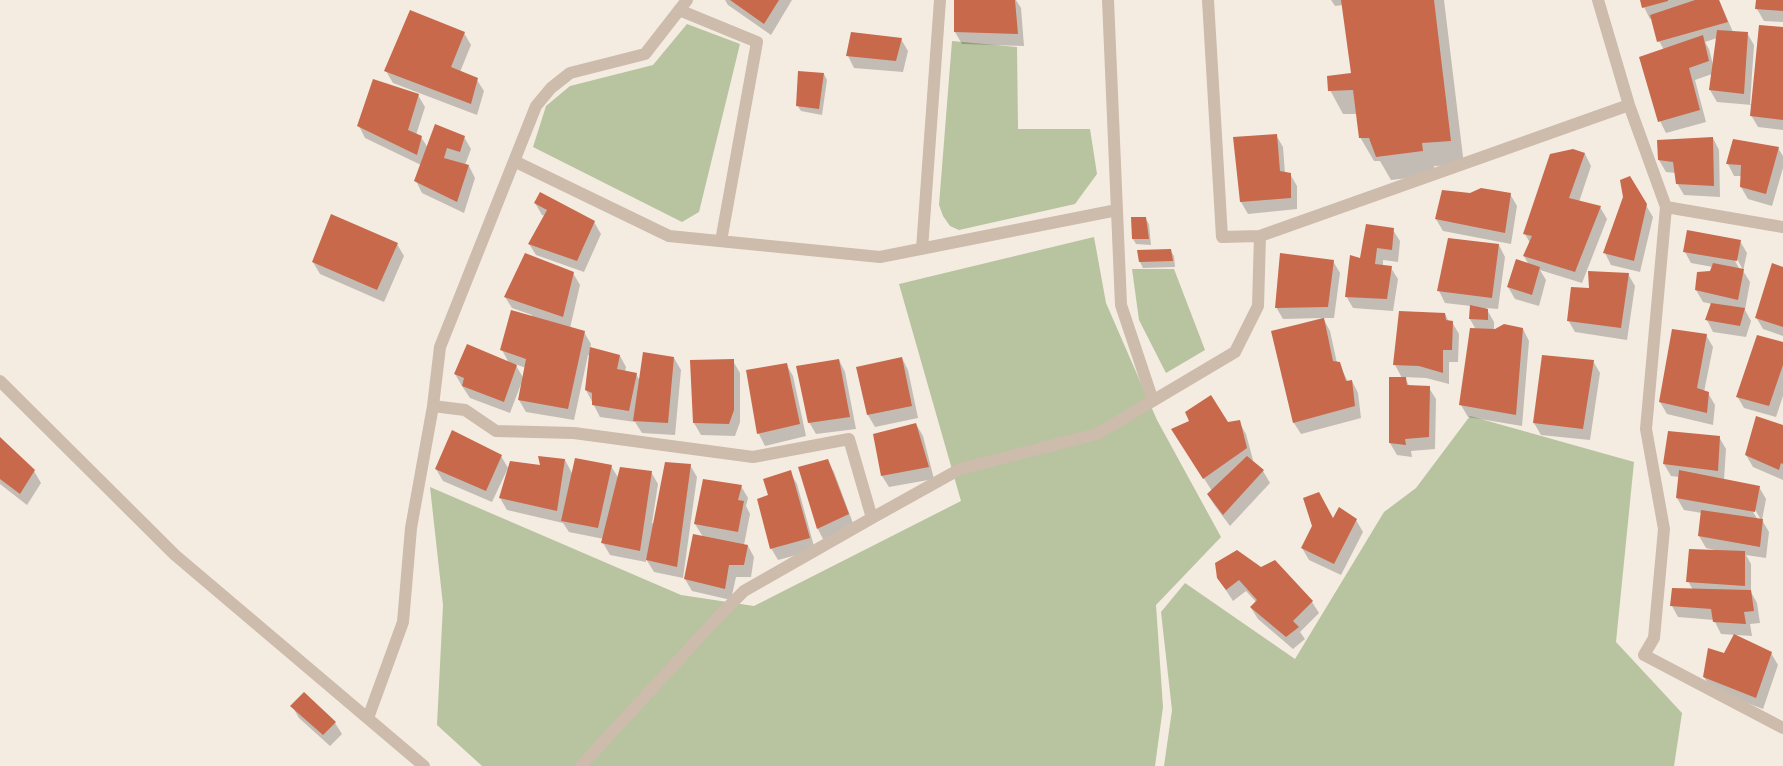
<!DOCTYPE html>
<style>
body{margin:0}
canvas{display:block;background:#f4ebe1}
</style>
<canvas width="1783" height="766"></canvas>
<script>
const context = document.querySelector('canvas').getContext('2d');
context.lineJoin = 'round';
function fillPath(path, color) {
  context.fillStyle = color;
  context.fill(path, 'evenodd');
}
function poly(rows) {
  const path = new Path2D();
  for (const r of rows) {
    path.moveTo(r[0], r[1]);
    for (let i = 2; i < r.length; i += 2) path.lineTo(r[i], r[i + 1]);
  }
  return path;
}
function stroke(path, color, width, dash) {
  context.strokeStyle = color;
  context.lineWidth = width;
  context.lineCap = dash ? 'butt' : 'round';
  context.setLineDash(dash || []);
  context.stroke(path);
}
fillPath(poly([
 [687,24,740,44,699,212,682,222,533,147,546,106,570,86,653,65],
 [952,41,1017,47,1018,129,1090,129,1097,174,1075,204,959,230,950,226,943,216,939,205],
 [1094,237,1106,303,1157,420,1221,537,1156,605,1163,707,1155,766,482,766,437,725,443,605,430,487,681,595,754,606,961,501,899,284],
 [1132,269,1174,269,1205,350,1166,373,1139,320],
 [1470,416,1634,462,1616,642,1682,713,1674,766,1164,766,1172,710,1161,612,1185,583,1295,659,1384,512,1416,488]
]), '#b8c4a0');
fillPath(poly([
 [725,0,792,0,771,35,728,5],
 [955,0,1016,0,1021,8,1024,46,962,44,955,32],
 [1331,0,1444,0,1464,165,1434,166,1436,175,1391,180,1380,161,1374,161,1360,137,1357,114,1343,114,1330,90,1352,74,1343,5,1335,6],
 [1642,0,1719,0,1733,32,1747,33,1754,45,1750,104,1753,105,1783,28,1783,130,1758,127,1751,115,1752,105,1717,102,1710,90,1712,74,1695,80,1706,122,1666,133,1660,121,1664,50,1659,41,1652,18,1650,19,1644,7],
 [1717,38,1713,65,1709,49,1705,42],
 [1757,0,1783,0,1783,22,1764,21,1757,9],
 [464,33,471,45,460,72,477,80,484,91,477,115,393,83,386,71],
 [901,39,908,51,903,72,854,68,848,56],
 [824,74,827,80,822,115,801,111,797,105],
 [418,95,425,107,416,135,421,137,428,148,464,137,471,149,465,165,469,166,475,178,464,213,422,193,416,181,421,165,365,138,359,126],
 [1276,135,1283,147,1285,173,1290,174,1297,186,1297,209,1248,214,1241,202],
 [1713,138,1719,150,1720,197,1684,195,1677,183,1676,173,1666,172,1659,160],
 [1778,148,1783,156,1783,168,1772,206,1748,199,1741,187,1742,176,1734,176,1728,164],
 [1573,150,1585,154,1591,166,1579,202,1600,207,1607,219,1582,283,1540,270,1546,280,1539,306,1515,299,1508,287,1529,265,1524,256,1530,243,1525,234],
 [1629,177,1653,217,1640,272,1611,265,1605,253,1624,197],
 [1510,194,1517,206,1511,244,1443,231,1436,219],
 [535,203,594,222,601,234,584,272,536,255,529,244,545,216,542,215],
 [1145,218,1149,224,1151,245,1136,244,1133,239],
 [1393,230,1400,241,1398,262,1383,260,1383,266,1391,268,1398,279,1393,311,1353,308,1346,296,1361,259],
 [1740,241,1747,253,1743,271,1750,282,1745,310,1751,321,1746,337,1713,332,1707,320,1712,304,1703,302,1696,290,1711,273,1713,267,1691,263,1685,252],
 [1735,255,1743,270,1740,270,1733,257],
 [397,244,404,256,384,302,320,274,313,262],
 [1499,245,1505,257,1498,309,1486,308,1494,322,1494,332,1523,329,1529,341,1522,426,1468,417,1461,405,1476,330,1470,319,1471,306,1445,303,1439,291],
 [1170,250,1174,256,1175,267,1143,268,1140,262],
 [1333,261,1340,273,1334,318,1323,318,1330,331,1337,363,1339,363,1348,382,1352,381,1358,393,1361,418,1301,434,1294,423,1272,332,1322,318,1283,319,1276,307],
 [1783,268,1783,336,1763,329,1756,317],
 [573,273,580,285,570,328,584,332,591,344,590,348,620,356,626,367,625,372,636,374,640,381,674,358,681,370,675,435,642,433,635,422,600,417,586,390,590,356,588,355,574,420,526,412,519,400,522,384,521,384,510,413,470,398,462,386,455,374,509,363,502,350,532,317,532,315,512,308,505,297],
 [515,364,526,368,524,379],
 [1628,274,1635,286,1627,340,1575,332,1568,320,1590,289],
 [1445,314,1449,322,1452,322,1459,334,1458,362,1449,362,1449,384,1426,378,1404,377,1410,387,1429,388,1436,399,1435,449,1411,451,1412,457,1397,455,1390,443,1402,378,1395,365],
 [1706,335,1713,347,1704,392,1708,393,1715,405,1713,425,1667,414,1660,402],
 [1783,344,1783,396,1776,417,1744,408,1737,396],
 [902,358,908,370,918,418,875,427,868,415,857,368],
 [839,360,845,372,856,429,816,434,809,422],
 [733,361,740,373,740,422,735,436,701,435,694,423,692,362],
 [1593,361,1600,373,1590,440,1541,435,1534,423],
 [786,364,793,376,806,436,765,446,759,434,748,371],
 [1239,422,1246,434,1253,460,1252,461,1263,471,1270,483,1230,526,1215,506,1208,495,1212,491,1180,441,1227,424],
 [916,424,923,436,934,479,889,487,882,476],
 [1783,426,1783,480,1753,467,1746,455],
 [1719,437,1726,449,1724,480,1759,487,1766,499,1762,520,1769,532,1766,558,1746,555,1751,564,1751,592,1757,603,1760,623,1750,624,1752,636,1721,634,1714,620,1678,617,1672,606,1693,590,1688,581,1715,550,1706,548,1699,536,1702,513,1684,510,1677,498,1679,477,1671,476,1664,464],
 [1753,506,1761,520,1758,520,1750,507],
 [0,439,34,471,41,483,27,505,0,484],
 [501,456,508,468,492,502,443,481,436,469],
 [565,460,573,475,611,466,619,479,651,472,658,484,652,523,654,524,690,465,697,477,683,578,654,572,646,559,646,562,610,555,603,543,604,539,569,532,563,523,507,510,500,498,511,463,541,467],
 [827,460,834,472,854,526,824,541,818,529,800,468],
 [790,472,797,484,815,550,778,560,771,548],
 [741,486,748,498,746,506,750,514,744,545,748,546,754,557,751,577,736,577,731,600,692,591,685,579,703,537,695,524],
 [1334,520,1356,520,1363,532,1341,575,1309,560,1302,548],
 [1261,569,1312,602,1319,613,1300,632,1305,639,1293,649,1258,619,1251,608,1256,602,1246,591,1233,601,1218,578],
 [1771,653,1778,665,1763,709,1711,689,1704,677,1725,655],
 [292,706,335,723,342,734,330,746,299,718]
]), '#0003');
fillPath(poly([
 [730,0,779,0,764,24],
 [954,0,1015,0,1018,34,954,32],
 [1341,0,1434,0,1451,141,1422,143,1423,151,1376,157,1369,138,1359,138,1353,90,1328,91,1327,76,1351,73],
 [1640,0,1668,0,1668,1,1642,8],
 [1695,0,1719,0,1728,22,1657,42,1650,15],
 [1756,0,1783,0,1783,11,1755,9],
 [410,10,465,32,451,67,478,78,471,104,384,71],
 [1759,25,1783,27,1783,120,1750,116],
 [1717,30,1748,32,1744,94,1709,90],
 [851,32,902,38,896,61,846,56],
 [1703,35,1709,61,1689,68,1700,110,1658,122,1639,57],
 [798,71,824,73,819,109,796,106],
 [373,79,419,94,408,130,422,136,417,155,357,126],
 [435,124,465,136,460,152,447,148,444,158,469,165,457,202,414,181],
 [1277,134,1280,171,1291,173,1291,198,1240,202,1233,137],
 [1713,137,1714,186,1676,184,1673,162,1658,160,1657,140],
 [1733,139,1779,147,1766,194,1740,187,1741,165,1726,164],
 [1573,149,1585,153,1569,198,1601,206,1575,272,1523,256,1532,236,1523,234,1550,154],
 [1630,176,1647,204,1634,261,1603,253,1623,197,1620,180],
 [1481,188,1511,193,1505,233,1435,219,1442,190,1470,193],
 [540,192,595,221,577,261,528,244,547,210,534,203],
 [331,214,398,243,377,290,312,262],
 [1131,217,1146,217,1149,239,1132,239],
 [1366,224,1394,228,1392,250,1377,248,1375,264,1392,266,1387,299,1345,297,1350,255,1360,258],
 [1687,230,1741,240,1737,261,1683,252],
 [1448,238,1499,244,1492,298,1437,291],
 [1171,249,1173,261,1139,262,1137,250],
 [525,253,574,272,563,317,504,297],
 [1280,253,1334,260,1328,307,1275,308],
 [1516,259,1540,267,1532,295,1507,287],
 [1713,263,1744,269,1738,300,1695,290,1697,272,1710,271],
 [1772,263,1783,267,1783,327,1755,318],
 [1588,271,1629,273,1621,328,1567,321,1571,287,1589,288],
 [1711,303,1745,308,1740,326,1705,320],
 [1470,305,1488,309,1488,320,1469,319],
 [511,310,585,331,568,409,518,400,526,359,500,350],
 [1399,311,1445,313,1446,320,1453,321,1452,350,1443,350,1443,373,1419,366,1393,365],
 [1324,318,1333,361,1340,362,1346,381,1352,380,1355,406,1293,423,1271,331],
 [1504,324,1523,328,1516,415,1459,405,1470,328,1495,329],
 [1672,329,1707,334,1697,388,1709,392,1707,413,1659,402],
 [1757,335,1783,342,1783,365,1769,406,1736,397],
 [467,344,517,365,504,402,462,386,464,378,454,374],
 [590,347,620,355,617,369,637,373,629,411,592,405,592,393,585,390],
 [643,352,674,357,668,423,633,421],
 [1542,355,1594,360,1583,429,1533,423],
 [902,357,912,406,867,415,856,367],
 [734,359,734,410,729,424,693,423,690,360],
 [839,359,850,417,808,423,796,366],
 [787,363,800,424,757,434,746,370],
 [1389,377,1406,377,1407,385,1430,386,1429,437,1405,439,1406,445,1389,443],
 [1211,395,1228,422,1240,420,1247,448,1203,479,1171,429,1189,421,1185,412],
 [1756,416,1783,425,1783,464,1781,463,1779,470,1745,455],
 [916,423,929,467,881,476,873,434],
 [452,430,502,455,486,491,435,469],
 [1668,431,1720,436,1718,471,1663,464],
 [0,437,35,470,20,494,0,479],
 [538,456,565,459,557,511,499,498,510,461,540,465],
 [1247,456,1264,470,1223,515,1207,494],
 [575,458,612,465,598,528,561,521],
 [828,459,849,514,817,529,798,467],
 [665,462,691,464,677,567,646,560],
 [620,467,652,471,640,551,601,543],
 [791,470,810,538,770,549,757,499,768,495,763,479],
 [1679,470,1760,486,1755,512,1676,498],
 [703,479,742,485,738,500,744,501,738,532,694,524],
 [1319,492,1333,518,1339,507,1357,519,1334,564,1301,548,1312,526,1303,498],
 [1701,510,1763,519,1760,547,1698,536],
 [693,534,748,545,744,565,729,565,725,589,684,579],
 [1689,549,1745,551,1745,586,1686,582],
 [1237,550,1261,567,1275,560,1313,601,1293,621,1299,627,1286,637,1250,607,1257,600,1239,580,1226,590,1217,578,1215,563],
 [1672,588,1751,590,1754,611,1744,612,1746,624,1713,622,1711,609,1670,606],
 [1734,634,1772,652,1756,698,1703,677,1708,648,1724,653],
 [304,692,336,722,323,735,290,706]
]), '#c8694b');
stroke(poly([
 [1108,0,1121,305,1153,401],
 [1208,0,1222,237,1260,236],
 [1598,0,1629,105,1666,207,1783,227],
 [679,10,757,42,721,241],
 [514,161,669,236,880,257,1117,210],
 [1666,207,1646,429,1664,529,1654,638,1644,655,1783,728],
 [922,249,940,0],
 [0,381,175,555,424,766],
 [433,406,440,347,536,106,551,88,570,73,645,54,687,0],
 [368,718,403,622,411,528,433,406,465,410,496,431,574,433,753,457,849,439,872,518,960,469,1097,434,1235,352,1258,306,1260,236,1629,105],
 [581,766,720,615,744,591,872,518]
]), '#cdbbac', 12);
</script>
